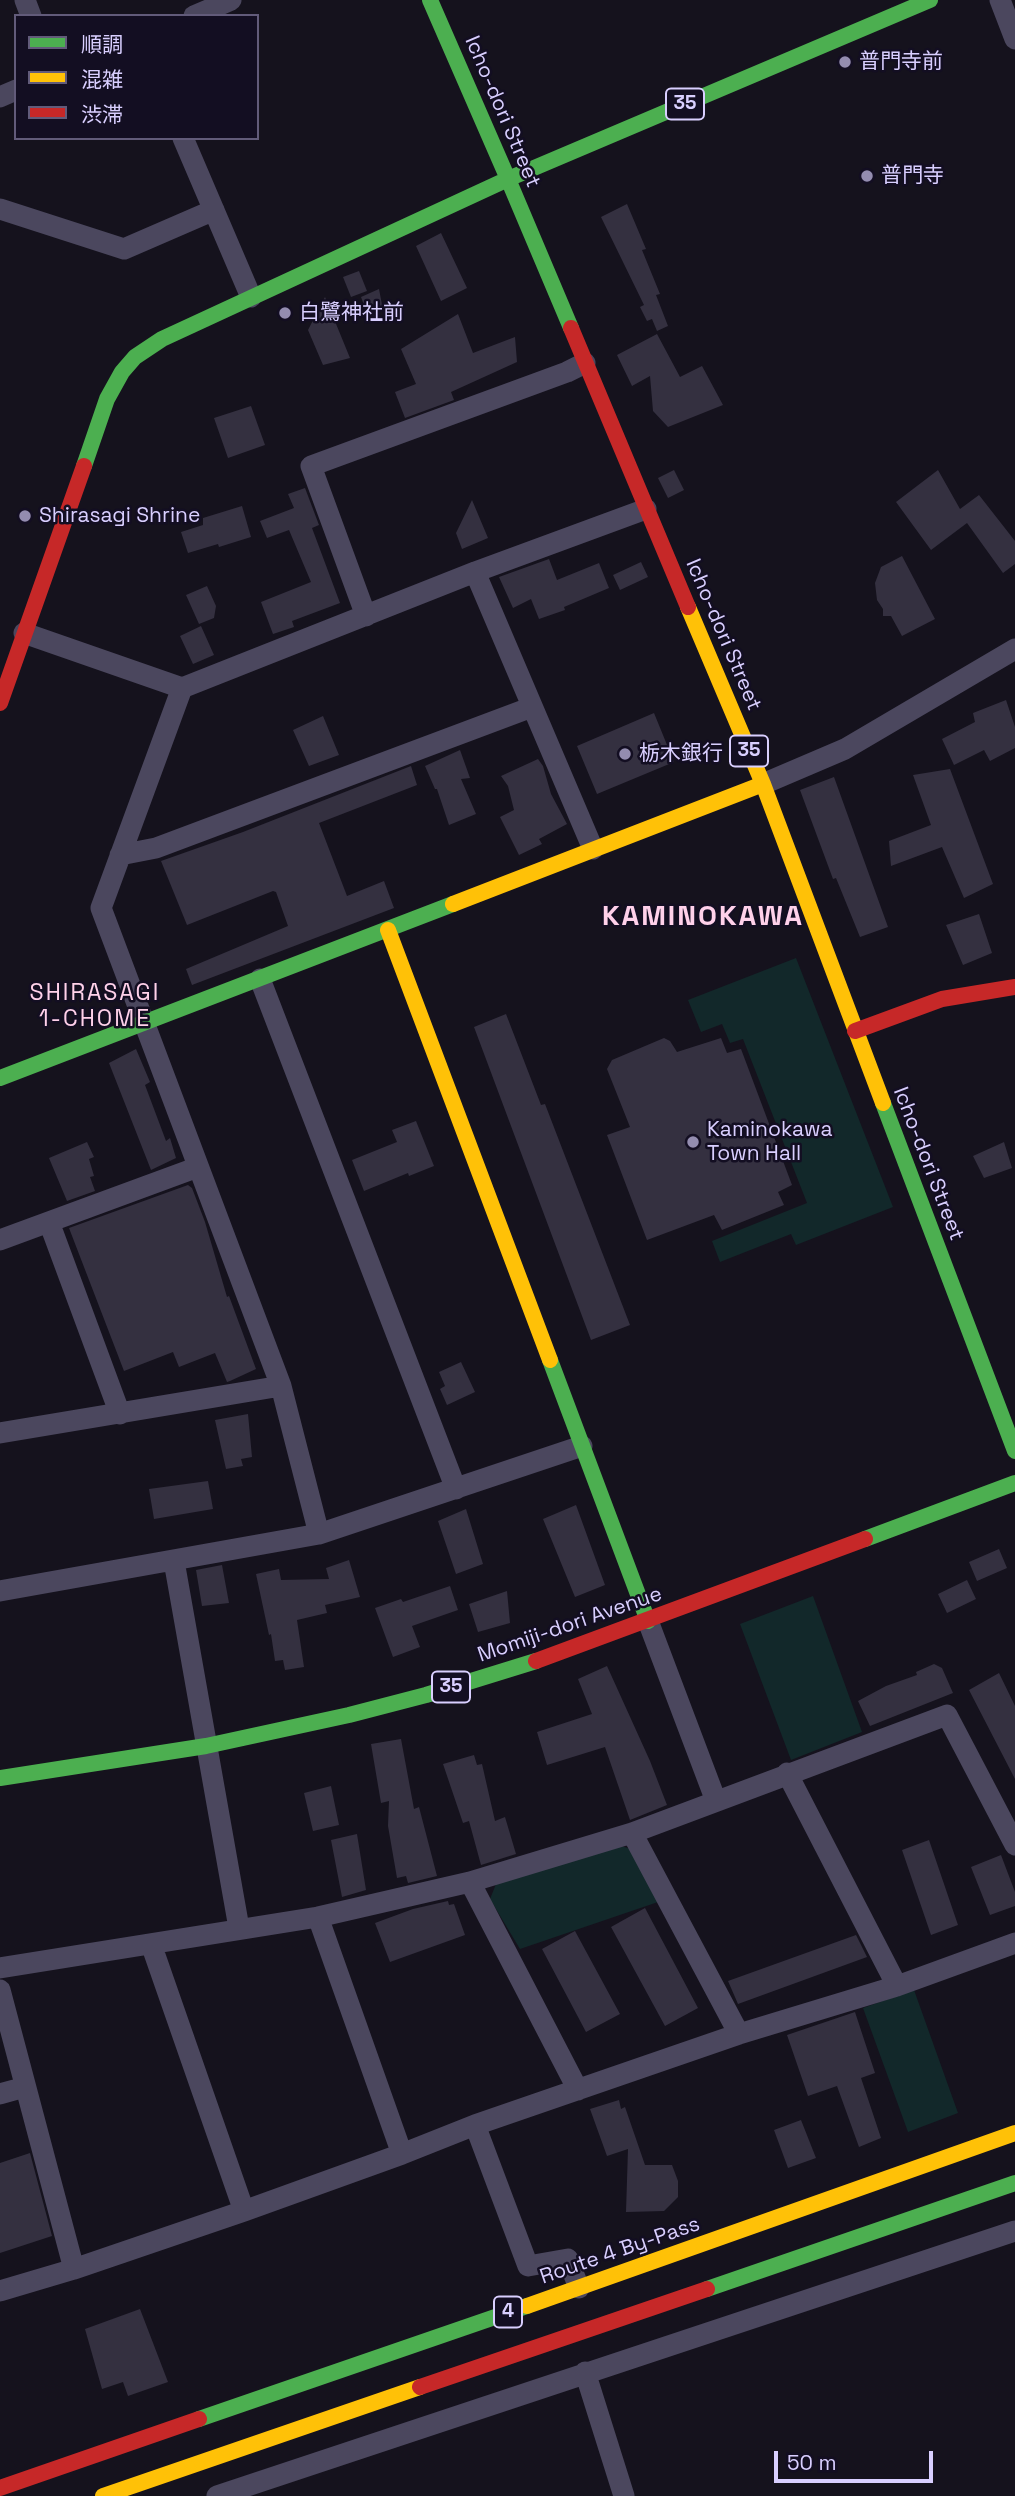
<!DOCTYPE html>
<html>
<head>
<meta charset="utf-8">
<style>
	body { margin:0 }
	#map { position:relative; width:1015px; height:2496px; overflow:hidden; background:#15121d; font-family:"Space Grotesk","Noto Sans JP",sans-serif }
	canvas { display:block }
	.legend { position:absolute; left:14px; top:14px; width:245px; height:126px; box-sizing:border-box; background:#130e22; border:2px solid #625b7a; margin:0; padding:9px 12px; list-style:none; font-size:21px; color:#d9cfff }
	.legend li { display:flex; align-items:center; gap:14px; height:35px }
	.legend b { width:35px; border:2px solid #625b7a }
	.scale { position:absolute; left:774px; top:2451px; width:159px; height:32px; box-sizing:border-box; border:4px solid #d9cfff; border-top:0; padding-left:9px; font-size:21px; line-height:24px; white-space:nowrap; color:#d9cfff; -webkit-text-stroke:5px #130e22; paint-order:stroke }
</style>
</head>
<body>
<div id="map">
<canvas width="1015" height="2496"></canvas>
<ul class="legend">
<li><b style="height:9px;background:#4caf50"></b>順調</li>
<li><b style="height:9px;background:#ffc107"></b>混雑</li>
<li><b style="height:9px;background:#c62828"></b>渋滞</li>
</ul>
<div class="scale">50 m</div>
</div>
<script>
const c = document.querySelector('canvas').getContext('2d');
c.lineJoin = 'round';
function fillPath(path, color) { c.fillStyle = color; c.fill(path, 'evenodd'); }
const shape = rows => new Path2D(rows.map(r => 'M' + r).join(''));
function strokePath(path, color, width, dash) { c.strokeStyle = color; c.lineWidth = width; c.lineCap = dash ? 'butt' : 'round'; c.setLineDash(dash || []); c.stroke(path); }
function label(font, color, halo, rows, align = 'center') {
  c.font = font + ' "Space Grotesk","Noto Sans JP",sans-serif'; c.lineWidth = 5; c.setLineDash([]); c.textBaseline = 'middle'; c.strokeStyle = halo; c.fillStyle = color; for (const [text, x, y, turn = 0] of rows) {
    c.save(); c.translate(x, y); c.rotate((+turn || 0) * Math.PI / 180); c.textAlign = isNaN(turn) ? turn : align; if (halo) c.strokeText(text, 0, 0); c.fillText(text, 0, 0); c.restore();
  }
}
const green = shape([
	[796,958,893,1207,796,1245,791,1234,720,1262,712,1241,807,1203,743,1039,730,1043,722,1024,701,1032,688,1000],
	[813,1596,862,1732,791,1760,740,1624],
	[618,1845,631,1849,658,1902,520,1949,490,1899,496,1884],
	[914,1990,958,2113,908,2132,863,2008]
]);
const building = shape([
	[627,204,646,249,642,250,660,294,656,295,668,326,657,331,652,319,647,321,640,307,644,305,601,217],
	[441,233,467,288,441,301,416,246],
	[359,271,367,291,351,297,343,277],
	[379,289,383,310,369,319,361,297],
	[325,297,350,358,323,365,308,330],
	[458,314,473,353,515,337,517,362,451,392,454,400,405,418,395,392,416,384,401,349],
	[657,334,680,377,702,366,723,405,668,427,653,411,650,376,632,386,617,355],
	[251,406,265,445,228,458,214,418],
	[674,470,684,490,668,498,658,478],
	[938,470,960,509,979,495,1015,541,1015,564,1003,573,967,523,931,550,896,502],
	[305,488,319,525,312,528,340,603,292,621,294,627,273,634,261,602,311,582,289,530,267,538,260,521,294,508,288,494],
	[472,500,488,538,462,549,456,533],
	[242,506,251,537,219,547,218,544,188,553,181,532,203,525,203,518],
	[902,556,935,619,902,636,891,616,883,616,883,609,877,600,875,583,881,567],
	[549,559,557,580,599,563,609,588,564,607,565,610,539,619,531,599,513,608,499,577],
	[641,562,648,577,620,590,613,575],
	[207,586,216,606,214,618,199,624,186,595],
	[201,626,214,655,193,664,180,636],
	[1006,700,1015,727,1015,748,990,761,984,750,954,765,942,739,975,722,973,713],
	[654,713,674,762,597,794,577,746],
	[323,716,339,755,309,766,293,730],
	[460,750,470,778,461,779,476,814,449,825,437,789,435,789,425,766],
	[538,759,543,766,551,794,567,824,539,839,542,844,519,855,500,817,514,810,508,786,501,776],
	[411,766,417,785,319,823,347,896,384,881,394,908,192,985,186,969,288,926,276,892,273,891,187,925,161,861,243,832],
	[950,769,993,884,964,898,942,847,891,866,889,841,931,825,913,775],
	[834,777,888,927,860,937,836,878,833,879,800,790],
	[979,914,992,953,963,965,946,925],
	[506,1014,541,1105,545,1104,630,1325,591,1340,474,1027],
	[664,1038,670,1041,677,1052,721,1038,727,1053,741,1049,792,1185,778,1192,784,1205,722,1230,714,1215,647,1240,607,1135,630,1127,607,1069,612,1060],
	[136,1049,150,1082,145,1085,166,1141,170,1138,176,1158,151,1170,109,1063],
	[416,1121,434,1166,409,1176,408,1173,364,1191,352,1160,397,1142,392,1130],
	[87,1142,94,1157,89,1159,94,1176,90,1177,95,1191,67,1201,49,1158],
	[1004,1142,1012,1168,984,1178,973,1156],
	[188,1185,192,1188,205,1222,227,1297,229,1296,256,1369,230,1381,227,1382,215,1353,179,1367,173,1352,124,1371,69,1228],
	[461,1362,475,1392,447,1405,440,1389,445,1386,439,1372],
	[248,1414,252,1457,241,1459,243,1466,226,1469,215,1420],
	[208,1481,213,1509,154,1519,149,1489],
	[576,1505,605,1585,575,1597,543,1519],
	[466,1509,483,1564,456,1574,438,1521],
	[999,1549,1007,1568,977,1581,969,1562],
	[349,1560,360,1597,325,1605,327,1613,297,1620,304,1667,285,1670,283,1660,275,1661,271,1634,269,1635,256,1574,279,1569,281,1580,329,1579,326,1568],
	[222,1565,229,1603,202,1606,196,1570],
	[967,1580,976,1599,947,1613,938,1594],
	[450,1586,458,1610,412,1626,420,1647,393,1657,375,1608,401,1599,403,1602],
	[507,1591,510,1623,478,1632,469,1604],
	[934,1664,942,1668,953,1693,870,1726,858,1701,886,1686,917,1675,916,1672],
	[607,1666,650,1761,667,1805,630,1820,605,1747,547,1765,537,1732,592,1714,578,1679],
	[999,1673,1015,1706,1015,1779,969,1690],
	[401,1739,414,1809,419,1807,437,1876,408,1883,406,1876,397,1878,388,1826,389,1801,381,1803,371,1744],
	[474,1755,477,1765,482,1764,495,1821,505,1817,516,1854,481,1865,469,1821,463,1823,443,1764],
	[331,1786,339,1825,313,1831,304,1793],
	[357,1834,366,1890,342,1897,331,1840],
	[929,1840,958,1925,931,1935,902,1850],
	[1001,1855,1015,1892,1015,1906,990,1915,971,1867],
	[448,1901,449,1905,454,1904,465,1935,390,1962,375,1923,413,1909],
	[645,1908,698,2008,665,2026,611,1927],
	[575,1931,620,2014,586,2032,542,1949],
	[856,1935,867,1957,738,2004,728,1981],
	[855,2012,875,2073,861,2078,881,2138,859,2147,837,2086,808,2096,787,2035],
	[619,2100,621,2109,625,2107,645,2165,672,2165,678,2181,678,2197,664,2211,626,2212,628,2149,607,2156,590,2109],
	[801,2120,816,2158,788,2168,774,2130],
	[30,2153,52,2236,0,2253,0,2163],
	[140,2309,168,2382,128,2396,123,2382,102,2389,85,2329]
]);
const street = shape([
	[25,0,31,16],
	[1000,0,1015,39],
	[194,16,231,0],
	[0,97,16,90],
	[183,138,251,297],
	[0,209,124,249,214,210],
	[475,572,593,849],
	[366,616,311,466,567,372,585,363],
	[24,633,182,688,475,572,646,509],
	[182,688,101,908,281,1386,319,1534],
	[763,784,845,749,1015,649],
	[120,855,156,848,532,707],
	[260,979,456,1489],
	[49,1222,120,1414],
	[0,1240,198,1167],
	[0,1433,281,1386],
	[174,1561,239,1928],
	[0,1591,319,1534,582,1446],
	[648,1621,716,1801],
	[787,1773,897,1986],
	[632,1833,739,2034],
	[470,1882,578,2090],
	[318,1917,402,2154],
	[151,1944,244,2211],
	[0,1968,318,1917,470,1882,632,1833,947,1715,1015,1845],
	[0,1990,74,2269],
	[0,2094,25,2087],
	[475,2125,528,2266,568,2259,579,2288],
	[0,2291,74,2269,244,2211,402,2154,475,2125,739,2034,897,1986,1015,1943],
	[585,2372,624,2496],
	[217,2496,1015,2231]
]);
const fast = shape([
	[571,328,508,179,930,0],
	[84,466,107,399,122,372,135,357,162,339,508,179,430,0],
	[0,1078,453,904],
	[883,1103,1015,1451],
	[550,1360,648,1621],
	[865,1539,1015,1483],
	[0,1778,206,1746,349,1715,426,1695,536,1661],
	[707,2289,1015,2183],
	[199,2419,527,2306]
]);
const slow = shape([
	[688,607,763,784,883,1103],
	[453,904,763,784],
	[388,930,550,1360],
	[527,2306,1015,2133],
	[103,2496,420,2387]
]);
const jam = shape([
	[571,328,688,607],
	[0,703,84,466],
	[855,1031,942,999,1015,987],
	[536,1661,865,1539],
	[420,2387,707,2289],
	[0,2488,199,2419]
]);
const markers = [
	[845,62,7,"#948db0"],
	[867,176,7,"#948db0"],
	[285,313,7,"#948db0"],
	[25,516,7,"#948db0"],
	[625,754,7,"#948db0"],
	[693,1142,7,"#948db0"]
];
const shields = [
	[685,104,38],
	[749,751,38],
	[451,1687,38],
	[508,2312,28]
];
const shieldNames = [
	["35",685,104],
	["35",749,751],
	["35",451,1687],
	["4",508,2312]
];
const poiNames = [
	["普門寺前",859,62],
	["普門寺",881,176],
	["白鷺神社前",299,313],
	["Shirasagi Shrine",39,516],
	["栃木銀行",639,754],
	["Kaminokawa",707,1130],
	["Town Hall",707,1154]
];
const streetNames = [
	["Icho-dori Street",502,112,67],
	["Icho-dori Street",723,635,67],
	["Icho-dori Street",928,1164,69],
	["Momiji-dori Avenue",570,1625,-19],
	["Route 4 By-Pass",620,2251,-19]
];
const neighbourhoodNames = [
	["SHIRASAGI",95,994],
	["1-CHOME",95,1020]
];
const districtNames = [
	["KAMINOKAWA",703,917]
];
fillPath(green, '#12282a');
fillPath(building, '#343040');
strokePath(street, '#4b475e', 21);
strokePath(fast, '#4caf50', 16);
strokePath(slow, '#ffc107', 16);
strokePath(jam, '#c62828', 16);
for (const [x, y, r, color] of markers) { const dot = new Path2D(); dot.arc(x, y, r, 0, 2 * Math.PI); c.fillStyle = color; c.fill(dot); strokePath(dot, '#130e22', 2.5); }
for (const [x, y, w] of shields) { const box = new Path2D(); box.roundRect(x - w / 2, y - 15.5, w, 31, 5); c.fillStyle = '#130e22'; c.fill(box); strokePath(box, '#d9cfff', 2); }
label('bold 19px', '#d9cfff', null, shieldNames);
label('21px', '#d9cfff', '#130e22', poiNames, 'left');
label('21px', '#d9cfff', '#130e22', streetNames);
c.letterSpacing = '2px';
label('23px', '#ffd1ea', '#130e22', neighbourhoodNames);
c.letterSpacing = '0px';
c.letterSpacing = '2px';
label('bold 28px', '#ffd1ea', '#130e22', districtNames);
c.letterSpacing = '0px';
</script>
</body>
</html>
